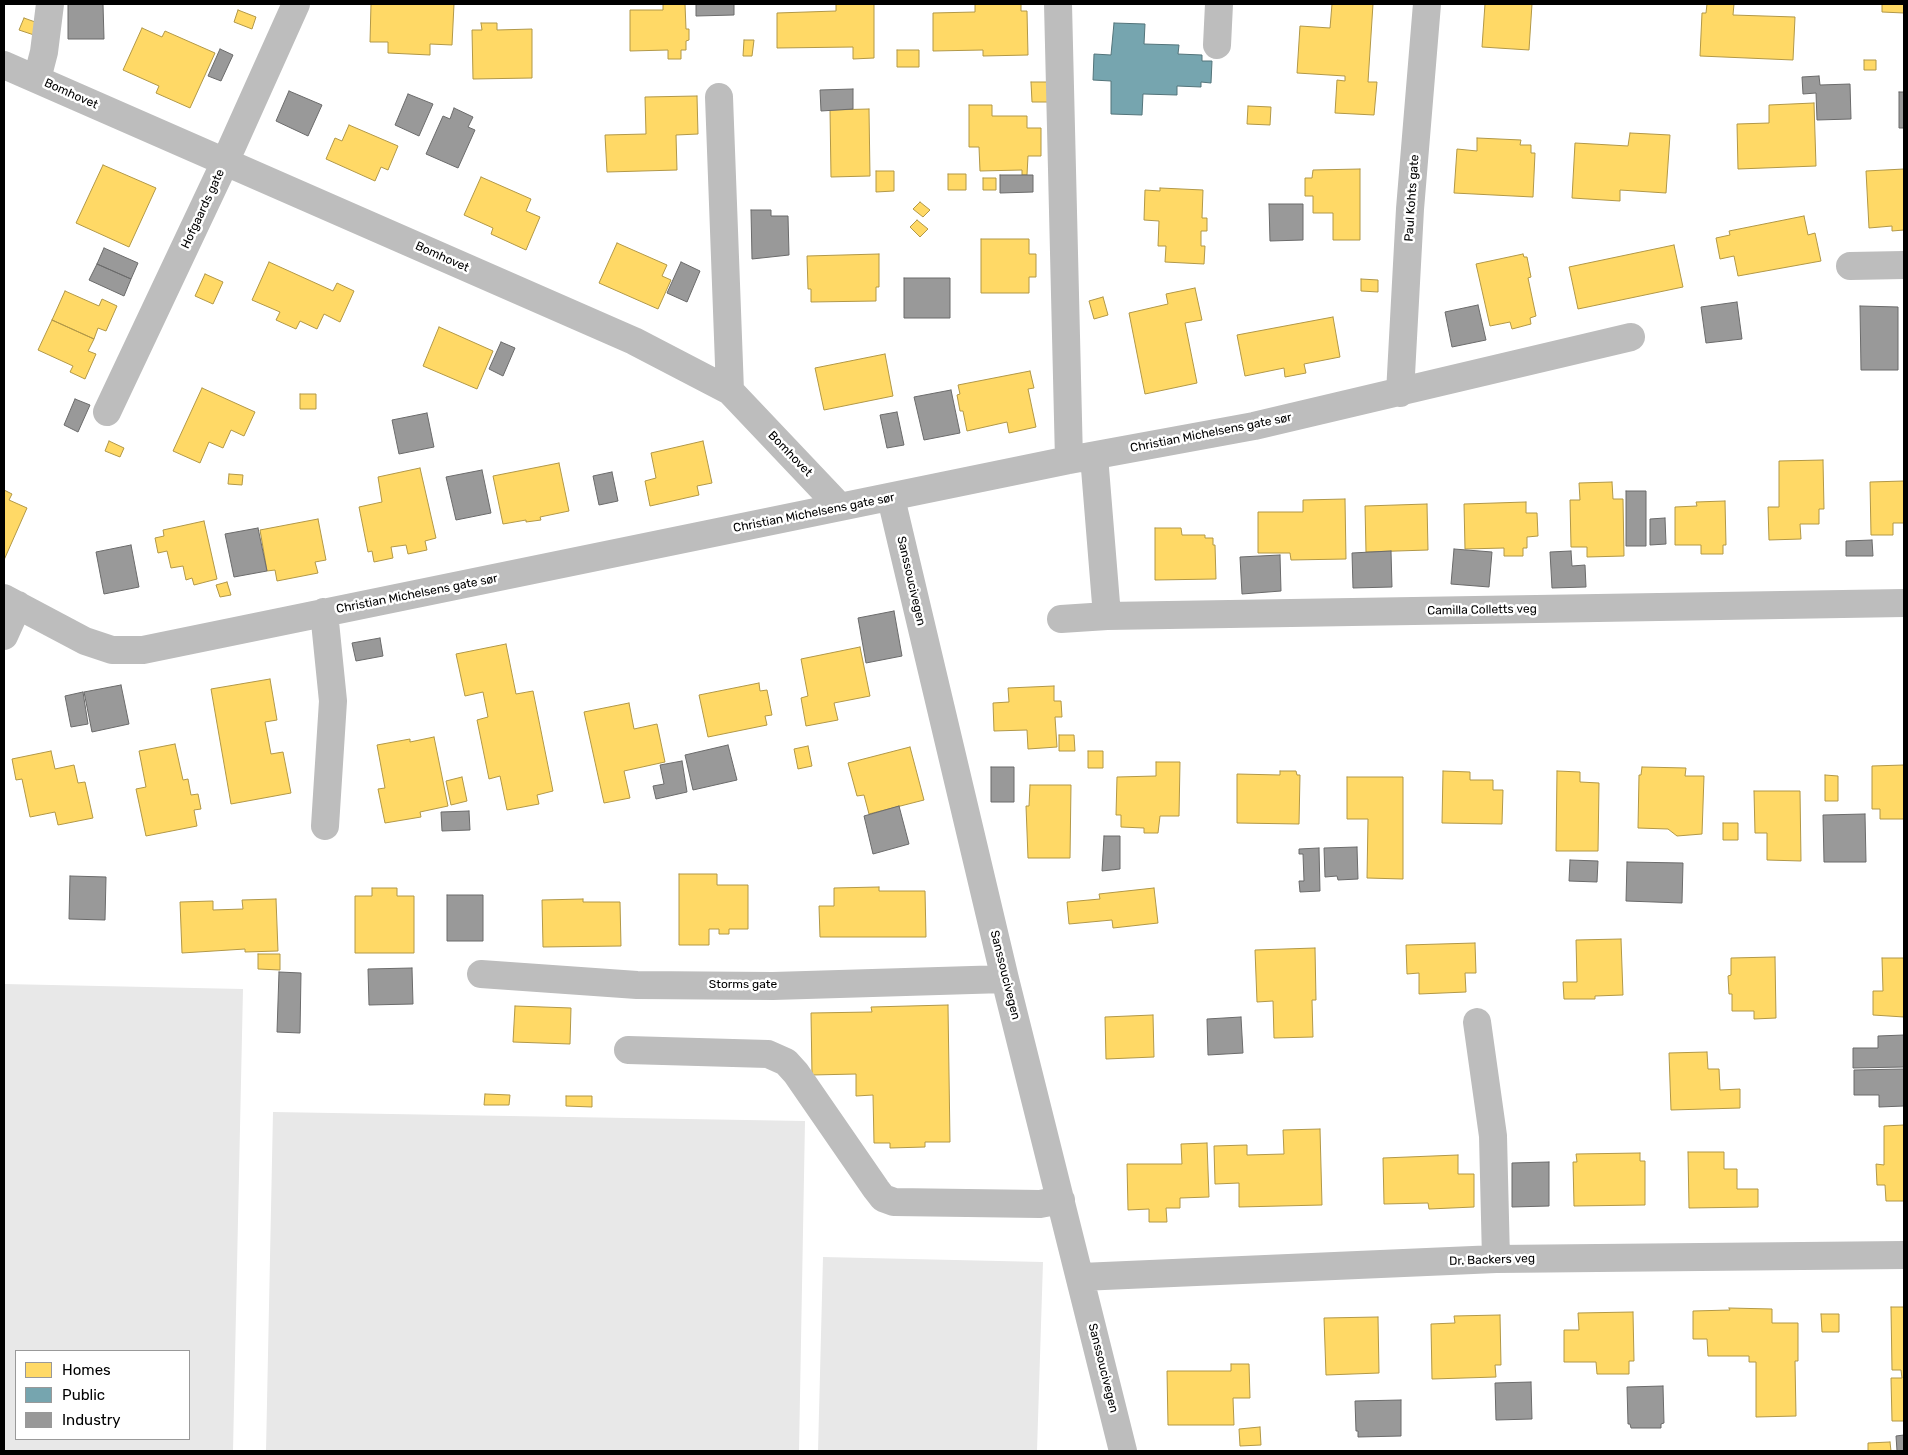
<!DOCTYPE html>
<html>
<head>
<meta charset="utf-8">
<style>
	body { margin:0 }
	#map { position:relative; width:1908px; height:1455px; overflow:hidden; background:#fff; font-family:Rubik,sans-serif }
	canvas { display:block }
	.frame { position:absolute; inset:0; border:5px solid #000; pointer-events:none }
	.legend { position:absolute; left:15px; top:1350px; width:175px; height:90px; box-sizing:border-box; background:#fff; border:1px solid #999; margin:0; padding:6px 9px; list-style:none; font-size:15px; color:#000 }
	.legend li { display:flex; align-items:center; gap:10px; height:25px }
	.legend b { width:25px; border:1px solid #999 }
</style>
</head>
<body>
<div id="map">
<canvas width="1908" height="1455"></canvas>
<div class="frame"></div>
<ul class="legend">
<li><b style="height:14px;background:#ffd966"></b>Homes</li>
<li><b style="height:14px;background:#76a5af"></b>Public</li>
<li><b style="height:14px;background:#999"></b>Industry</li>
</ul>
</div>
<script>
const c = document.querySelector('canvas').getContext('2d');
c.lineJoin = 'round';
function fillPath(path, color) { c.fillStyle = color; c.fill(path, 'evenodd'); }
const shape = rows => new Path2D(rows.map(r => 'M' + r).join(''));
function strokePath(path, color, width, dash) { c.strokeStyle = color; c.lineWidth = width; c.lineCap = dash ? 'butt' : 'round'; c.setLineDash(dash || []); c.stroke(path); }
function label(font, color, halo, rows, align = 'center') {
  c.font = font + ' Rubik,sans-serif'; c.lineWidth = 5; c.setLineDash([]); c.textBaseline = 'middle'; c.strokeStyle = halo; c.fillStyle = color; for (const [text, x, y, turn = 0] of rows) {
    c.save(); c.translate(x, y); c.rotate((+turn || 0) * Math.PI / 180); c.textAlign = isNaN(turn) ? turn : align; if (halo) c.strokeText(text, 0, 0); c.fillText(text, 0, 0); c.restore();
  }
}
const green = shape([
	[4,984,243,989,233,1451,4,1451],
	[16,1351,189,1351,189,1439,16,1439],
	[273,1112,805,1121,799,1451,266,1451],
	[823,1257,1043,1262,1037,1451,818,1451]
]);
const homes = shape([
	[371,4,454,4,452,45,430,44,430,55,388,53,388,42,370,42,371,4],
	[663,4,685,4,686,29,689,29,689,40,686,41,686,50,681,50,681,59,668,59,668,50,630,51,630,10,663,10,663,4],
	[836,4,874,4,874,58,853,59,853,47,777,48,777,13,836,11,836,4],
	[975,4,1021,4,1021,11,1027,11,1028,55,983,56,983,50,933,51,933,13,975,12,975,4],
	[1332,4,1373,4,1368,82,1377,82,1374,115,1335,113,1337,80,1345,81,1345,76,1297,73,1300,26,1330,28,1332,4],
	[1485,4,1532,4,1529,50,1482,47,1485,4],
	[1707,4,1734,4,1733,15,1795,17,1793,60,1700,56,1702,13,1706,13,1707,4],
	[1882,4,1904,4,1904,13,1882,12,1882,4],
	[238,10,256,17,252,29,234,22,238,10],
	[24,18,38,23,34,35,19,30,24,18],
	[481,23,497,23,497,30,532,29,532,78,473,79,472,30,482,30,481,23],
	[142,28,162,37,165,31,215,53,190,108,156,93,159,86,123,70,142,28],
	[744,40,754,40,752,56,743,56,744,40],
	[897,50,919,50,919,67,897,67,897,50],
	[1864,60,1876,60,1876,70,1864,70,1864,60],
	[1031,82,1049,82,1048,102,1032,102,1031,82],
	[697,96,698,134,676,135,677,170,607,172,605,135,646,134,645,97,697,96],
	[1814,103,1816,166,1738,169,1737,124,1769,123,1769,105,1814,103],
	[969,105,992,105,992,116,1027,116,1027,128,1041,128,1041,156,1028,156,1027,175,1022,175,1022,170,980,171,979,147,969,147,969,105],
	[1248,106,1271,107,1270,125,1247,124,1248,106],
	[869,109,870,176,831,177,830,110,869,109],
	[349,125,398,146,388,170,381,167,375,181,326,159,335,138,342,141,349,125],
	[1630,133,1670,135,1666,193,1620,190,1620,201,1572,198,1575,143,1628,146,1630,133],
	[1477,138,1521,140,1520,145,1531,145,1531,153,1535,153,1533,197,1454,193,1457,149,1477,151,1477,138],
	[103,165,156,188,129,247,76,223,103,165],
	[1360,169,1360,240,1333,240,1333,213,1313,213,1313,196,1305,196,1305,178,1312,178,1313,170,1360,169],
	[1904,169,1904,230,1892,231,1892,226,1869,228,1866,171,1904,169],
	[876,171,894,171,894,191,876,192,876,171],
	[948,174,966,174,966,190,948,190,948,174],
	[481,177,531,199,526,211,540,217,526,250,491,234,493,228,464,215,481,177],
	[983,178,996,178,996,190,983,190,983,178],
	[1160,188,1203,190,1202,218,1207,218,1207,231,1201,231,1201,246,1205,246,1204,264,1165,262,1166,246,1158,246,1159,221,1144,220,1145,190,1160,191,1160,188],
	[920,202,930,210,923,217,913,209,920,202],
	[1804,216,1808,235,1815,233,1821,261,1738,276,1734,256,1720,259,1716,238,1730,235,1729,231,1804,216],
	[917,220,928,229,920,237,910,227,917,220],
	[981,239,1029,239,1029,254,1036,254,1036,277,1029,277,1029,293,981,293,981,239],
	[617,243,667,265,662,276,671,280,658,309,599,283,617,243],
	[1674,245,1683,287,1578,309,1569,267,1674,245],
	[879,254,879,287,876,287,876,301,811,302,811,289,808,289,807,256,879,254],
	[1523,254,1524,257,1527,257,1531,277,1528,278,1536,316,1530,318,1531,324,1512,329,1510,322,1490,326,1476,264,1523,254],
	[269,262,333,291,337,283,354,291,340,322,324,314,317,329,300,321,296,329,276,320,280,312,252,300,269,262],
	[205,274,223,282,213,304,195,296,205,274],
	[1361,279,1378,280,1378,292,1361,291,1361,279],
	[1195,288,1202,320,1185,323,1197,383,1145,394,1129,313,1168,304,1166,294,1195,288],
	[65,291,99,306,102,299,117,306,106,331,98,328,94,339,52,320,65,291],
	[1103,297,1108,315,1094,319,1089,301,1103,297],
	[1333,317,1340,357,1304,364,1306,373,1285,377,1284,368,1245,376,1237,335,1333,317],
	[52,320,94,339,88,351,96,354,85,379,70,372,73,366,38,350,52,320],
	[439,327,493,351,477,389,423,366,439,327],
	[885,354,893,396,824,410,815,368,885,354],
	[1030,371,1034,388,1028,389,1036,427,1009,433,1007,422,967,431,963,411,960,411,957,395,960,394,958,385,1030,371],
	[202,388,255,412,244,436,231,430,223,448,209,442,200,463,173,451,202,388],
	[300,394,316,394,316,409,300,409,300,394],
	[109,441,124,448,120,457,105,451,109,441],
	[703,441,712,483,697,486,699,495,650,506,645,481,656,478,651,453,703,441],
	[1823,460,1824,509,1819,509,1819,524,1800,524,1801,539,1769,540,1768,507,1779,507,1779,461,1823,460],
	[559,463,569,511,540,517,541,520,526,522,526,520,503,524,493,476,559,463],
	[420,468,436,538,425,541,427,550,408,554,406,545,391,547,393,558,374,562,372,551,368,552,359,507,382,502,378,477,420,468],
	[229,474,243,475,242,485,228,484,229,474],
	[1904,481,1904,523,1893,523,1893,535,1871,535,1870,482,1904,481],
	[1612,482,1613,499,1623,499,1624,556,1587,557,1587,547,1571,547,1570,500,1580,500,1579,483,1612,482],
	[4,490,12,494,9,500,27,508,4,560,4,490],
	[1345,499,1346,559,1291,560,1290,553,1258,553,1258,512,1303,512,1303,500,1345,499],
	[1725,501,1726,545,1723,545,1723,554,1701,554,1701,545,1675,545,1675,507,1697,506,1696,502,1725,501],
	[1526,502,1526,513,1537,513,1538,536,1527,537,1527,548,1523,548,1523,556,1504,556,1504,548,1465,549,1464,504,1526,502],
	[1427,504,1428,550,1366,552,1365,506,1427,504],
	[318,519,326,560,315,562,318,573,277,581,275,570,267,571,260,530,318,519],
	[204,521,217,579,194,585,192,578,186,580,183,566,171,568,167,551,158,553,155,538,164,536,163,530,204,521],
	[1155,528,1181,528,1182,535,1205,535,1205,538,1213,538,1213,545,1215,545,1216,579,1155,580,1155,528],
	[227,582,231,595,220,597,216,585,227,582],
	[506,644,516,694,533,691,553,791,537,795,539,804,507,810,500,776,489,779,477,720,488,717,483,692,465,696,456,654,506,644],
	[860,647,870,696,834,703,838,720,806,726,801,698,808,696,801,659,860,647],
	[270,679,277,720,265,722,271,754,283,752,291,793,231,804,211,689,270,679],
	[759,683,760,691,767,690,772,715,765,716,767,725,708,737,699,695,759,683],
	[1054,686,1054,701,1061,701,1062,717,1055,717,1057,747,1028,749,1027,730,994,731,993,703,1009,702,1008,688,1054,686],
	[629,703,634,729,657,724,665,762,624,771,630,798,604,803,584,712,629,703],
	[1059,735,1074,735,1075,751,1059,751,1059,735],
	[434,737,448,806,420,812,421,817,385,823,378,789,385,788,377,745,410,739,410,742,434,737],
	[175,744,183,780,188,779,191,795,198,794,201,809,194,810,197,826,146,836,136,789,146,787,139,751,175,744],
	[808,746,812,766,798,769,794,749,808,746],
	[910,747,924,800,869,814,864,795,857,796,848,763,910,747],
	[51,751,55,769,74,765,78,783,85,782,93,818,58,825,55,812,30,817,22,779,16,780,12,759,51,751],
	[1088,751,1103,751,1103,768,1088,768,1088,751],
	[1156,762,1180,762,1179,816,1160,816,1158,833,1144,833,1144,828,1121,827,1121,815,1116,815,1117,777,1156,776,1156,762],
	[1904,765,1904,819,1880,819,1880,809,1872,809,1872,766,1904,765],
	[1642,767,1686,768,1685,776,1704,776,1702,834,1677,836,1668,829,1638,828,1639,775,1641,775,1642,767],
	[1280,771,1296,771,1297,775,1300,775,1299,824,1237,823,1237,774,1280,775,1280,771],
	[1443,771,1470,772,1470,780,1493,780,1493,790,1503,790,1502,824,1442,823,1443,771],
	[1557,771,1580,772,1580,782,1599,783,1598,851,1556,851,1557,771],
	[1825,775,1838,776,1838,801,1825,801,1825,775],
	[462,777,467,801,451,805,446,781,462,777],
	[1347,777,1403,777,1403,879,1367,878,1368,819,1347,819,1347,777],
	[1030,785,1071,785,1070,858,1028,858,1026,806,1029,806,1030,785],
	[1754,791,1800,791,1801,861,1767,860,1767,833,1755,833,1754,791],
	[1723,823,1738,823,1738,840,1723,840,1723,823],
	[679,874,717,874,717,885,748,885,748,929,729,929,729,934,719,934,719,929,709,929,709,945,679,945,679,874],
	[879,887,879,891,925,891,926,937,820,937,819,906,834,906,834,888,879,887],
	[372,888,397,888,397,896,414,896,414,953,355,953,355,896,372,896,372,888],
	[1154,888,1158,923,1113,928,1112,920,1069,924,1067,902,1100,899,1099,894,1154,888],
	[276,899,278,951,245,952,245,949,182,953,180,902,213,901,213,910,243,909,242,900,276,899],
	[583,899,583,902,620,902,621,946,543,947,542,900,583,899],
	[1621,939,1623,995,1595,996,1595,999,1564,999,1563,982,1577,982,1576,940,1621,939],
	[1475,943,1476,973,1465,973,1466,992,1419,994,1419,973,1407,974,1406,945,1475,943],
	[1315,948,1316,1000,1312,1000,1313,1037,1274,1038,1273,1001,1257,1002,1255,950,1315,948],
	[258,954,280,954,280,970,258,969,258,954],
	[1775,957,1776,1018,1754,1019,1754,1011,1732,1011,1732,994,1729,994,1728,976,1731,975,1731,958,1775,957],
	[1882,958,1904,958,1904,1017,1873,1015,1873,991,1883,991,1882,958],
	[948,1005,950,1142,925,1142,925,1147,890,1148,890,1143,874,1143,873,1095,856,1096,856,1074,812,1075,811,1013,872,1012,871,1007,948,1005],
	[515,1006,571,1008,570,1044,513,1042,515,1006],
	[1153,1015,1154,1057,1106,1059,1105,1017,1153,1015],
	[1707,1052,1708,1069,1719,1069,1720,1090,1740,1089,1740,1108,1671,1110,1669,1053,1707,1052],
	[485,1094,510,1095,509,1105,484,1105,485,1094],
	[566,1096,592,1096,592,1107,566,1106,566,1096],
	[1904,1125,1904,1201,1886,1201,1885,1185,1877,1185,1876,1164,1884,1165,1884,1126,1904,1125],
	[1320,1129,1322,1205,1239,1207,1239,1183,1215,1184,1214,1146,1247,1145,1247,1155,1284,1154,1283,1130,1320,1129],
	[1207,1143,1209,1197,1180,1198,1180,1208,1166,1208,1167,1222,1149,1222,1149,1209,1128,1210,1127,1164,1182,1164,1181,1144,1207,1143],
	[1688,1152,1724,1152,1724,1169,1737,1169,1737,1189,1758,1189,1758,1207,1689,1208,1688,1152],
	[1640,1153,1640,1161,1645,1161,1645,1205,1574,1206,1573,1162,1577,1162,1576,1154,1640,1153],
	[1458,1155,1458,1174,1474,1174,1474,1207,1429,1209,1428,1203,1384,1204,1383,1158,1458,1155],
	[1891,1307,1904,1307,1904,1421,1892,1421,1891,1378,1902,1378,1901,1370,1892,1370,1891,1307],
	[1729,1308,1772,1309,1772,1323,1798,1323,1798,1361,1795,1361,1796,1416,1756,1417,1756,1362,1749,1362,1749,1356,1708,1356,1707,1339,1693,1339,1693,1311,1730,1310,1729,1308],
	[1633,1312,1634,1361,1629,1361,1629,1374,1597,1374,1596,1362,1564,1362,1564,1330,1579,1330,1578,1313,1633,1312],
	[1821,1314,1839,1314,1839,1332,1822,1332,1821,1314],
	[1500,1315,1501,1365,1495,1365,1496,1377,1432,1379,1431,1324,1455,1323,1454,1316,1500,1315],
	[1378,1317,1379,1373,1326,1375,1324,1318,1378,1317],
	[1231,1364,1249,1364,1250,1398,1233,1398,1234,1425,1168,1425,1167,1371,1231,1371,1231,1364],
	[1260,1427,1261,1445,1240,1446,1239,1429,1260,1427],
	[1890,1442,1891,1451,1868,1451,1868,1443,1890,1442]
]);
const public = shape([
	[1114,23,1145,24,1144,44,1179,45,1178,54,1202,55,1202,61,1212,61,1211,83,1201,82,1201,87,1177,86,1177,95,1143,94,1142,115,1111,114,1111,81,1093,80,1094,54,1111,55,1114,23]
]);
const industry = shape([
	[68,4,103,4,104,39,68,39,68,4],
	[696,4,734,4,734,15,696,16,696,4],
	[220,49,233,55,221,81,208,76,220,49],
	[1819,76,1820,85,1850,84,1851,119,1817,120,1816,93,1803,94,1802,77,1819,76],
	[853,89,853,109,821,111,820,90,853,89],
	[289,91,322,105,308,136,276,121,289,91],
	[1899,92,1904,92,1904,128,1899,128,1899,92],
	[408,94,433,104,419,136,395,125,408,94],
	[454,108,473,117,468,127,475,130,458,168,426,154,443,116,450,119,454,108],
	[1000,175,1033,175,1033,192,1000,193,1000,175],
	[1269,204,1303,204,1303,240,1270,241,1269,204],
	[751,210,771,210,771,216,788,216,789,255,752,259,751,210],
	[104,248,138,263,131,279,97,264,104,248],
	[681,262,700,271,687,302,667,293,681,262],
	[97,264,131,279,124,296,89,280,97,264],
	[904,278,950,278,950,318,904,318,904,278],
	[1737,302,1742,339,1706,343,1701,307,1737,302],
	[1478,305,1486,340,1452,347,1445,312,1478,305],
	[1860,306,1898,307,1898,370,1861,370,1860,306],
	[501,342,515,348,503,376,489,369,501,342],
	[951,390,960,433,924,440,914,397,951,390],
	[75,399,90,405,78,432,64,425,75,399],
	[897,412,904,445,887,448,880,415,897,412],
	[427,413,434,447,399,454,392,420,427,413],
	[482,470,491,513,456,520,446,477,482,470],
	[612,472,618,501,599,505,593,476,612,472],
	[1626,491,1646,491,1646,546,1626,546,1626,491],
	[1665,518,1666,544,1650,545,1650,519,1665,518],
	[258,528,267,571,234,577,225,534,258,528],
	[1872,540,1873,556,1846,556,1846,541,1872,540],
	[131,545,139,587,104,594,96,552,131,545],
	[1454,549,1492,552,1489,587,1451,584,1454,549],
	[1391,551,1392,587,1353,588,1352,553,1391,551],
	[1571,551,1572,566,1585,565,1586,587,1552,588,1550,552,1571,551],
	[1280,555,1281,591,1242,594,1240,557,1280,555],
	[894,611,902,656,866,663,858,618,894,611],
	[380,638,383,656,356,661,352,643,380,638],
	[121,685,129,724,92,732,84,692,121,685],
	[83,692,88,724,71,727,65,696,83,692],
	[728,745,737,780,693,790,685,755,728,745],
	[682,761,687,792,656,799,653,786,664,784,660,765,682,761],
	[991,767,1014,767,1014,802,991,802,991,767],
	[899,806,909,844,873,854,864,816,899,806],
	[469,811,470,830,442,831,441,812,469,811],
	[1865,814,1866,862,1824,862,1823,815,1865,814],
	[1104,836,1120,836,1120,869,1102,871,1104,836],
	[1357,847,1358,879,1338,880,1337,876,1325,877,1324,848,1357,847],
	[1319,848,1320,891,1300,892,1299,881,1304,881,1303,854,1299,854,1299,849,1319,848],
	[1570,860,1598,861,1597,882,1569,881,1570,860],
	[1627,862,1683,863,1682,903,1626,901,1627,862],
	[70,876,106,877,105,920,69,919,70,876],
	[447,895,483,895,483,941,447,941,447,895],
	[412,968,413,1004,369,1005,368,969,412,968],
	[279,972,301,973,300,1033,277,1032,279,972],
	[1241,1017,1243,1053,1208,1055,1207,1019,1241,1017],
	[1904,1035,1904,1067,1853,1068,1853,1048,1878,1048,1878,1036,1904,1035],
	[1904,1069,1904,1106,1879,1107,1879,1095,1854,1095,1854,1070,1904,1069],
	[1549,1162,1549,1206,1512,1207,1512,1163,1549,1162],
	[1531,1382,1532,1419,1496,1420,1495,1383,1531,1382],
	[1663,1386,1664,1423,1661,1424,1661,1428,1631,1428,1630,1424,1628,1424,1627,1387,1663,1386],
	[1401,1400,1401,1436,1358,1437,1358,1431,1356,1431,1355,1401,1401,1400],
	[1904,1435,1904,1451,1897,1451,1896,1436,1904,1435]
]);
const minor = shape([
	[1058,4,1069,460],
	[1217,45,1219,4],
	[4,65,634,341,730,391,840,507],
	[37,79,44,52,50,4],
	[719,97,730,391],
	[1850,266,1904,265],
	[1400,393,1410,209,1427,4],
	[107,412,225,162,296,4],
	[1094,456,1107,616],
	[891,498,1005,979,1123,1451],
	[4,598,85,641,112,650,143,650,1069,460,1254,426,1631,337],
	[324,612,333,701,325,826],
	[1061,619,1107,616,1904,603],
	[4,636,18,605],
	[481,974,637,985,773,986,1005,979],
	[1477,1022,1493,1136,1496,1259],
	[628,1050,768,1054,786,1062,796,1073,876,1189,883,1198,894,1202,1040,1204,1061,1200],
	[1081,1277,1496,1259,1904,1255]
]);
const streetNames = [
	["Bomhovet",71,94,24],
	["Paul Kohts gate",1412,198,-86],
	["Hofgaards gate",203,209,-65],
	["Bomhovet",442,257,24],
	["Christian Michelsens gate sør",1211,433,-11],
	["Bomhovet",790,454,46],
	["Christian Michelsens gate sør",814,513,-11],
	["Sanssoucivegen",911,581,77],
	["Christian Michelsens gate sør",417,594,-11],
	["Camilla Colletts veg",1482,610,-1],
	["Sanssoucivegen",1005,975,76],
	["Storms gate",743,985],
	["Dr. Backers veg",1492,1260,-2],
	["Sanssoucivegen",1103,1368,76]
];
fillPath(green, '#e8e8e8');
fillPath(homes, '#ffd966');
strokePath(homes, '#b29847', 1);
fillPath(public, '#76a5af');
strokePath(public, '#53747a', 1);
fillPath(industry, '#999');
strokePath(industry, '#6b6b6b', 1);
strokePath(minor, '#bdbdbd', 28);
label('12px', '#000', '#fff', streetNames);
</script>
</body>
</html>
